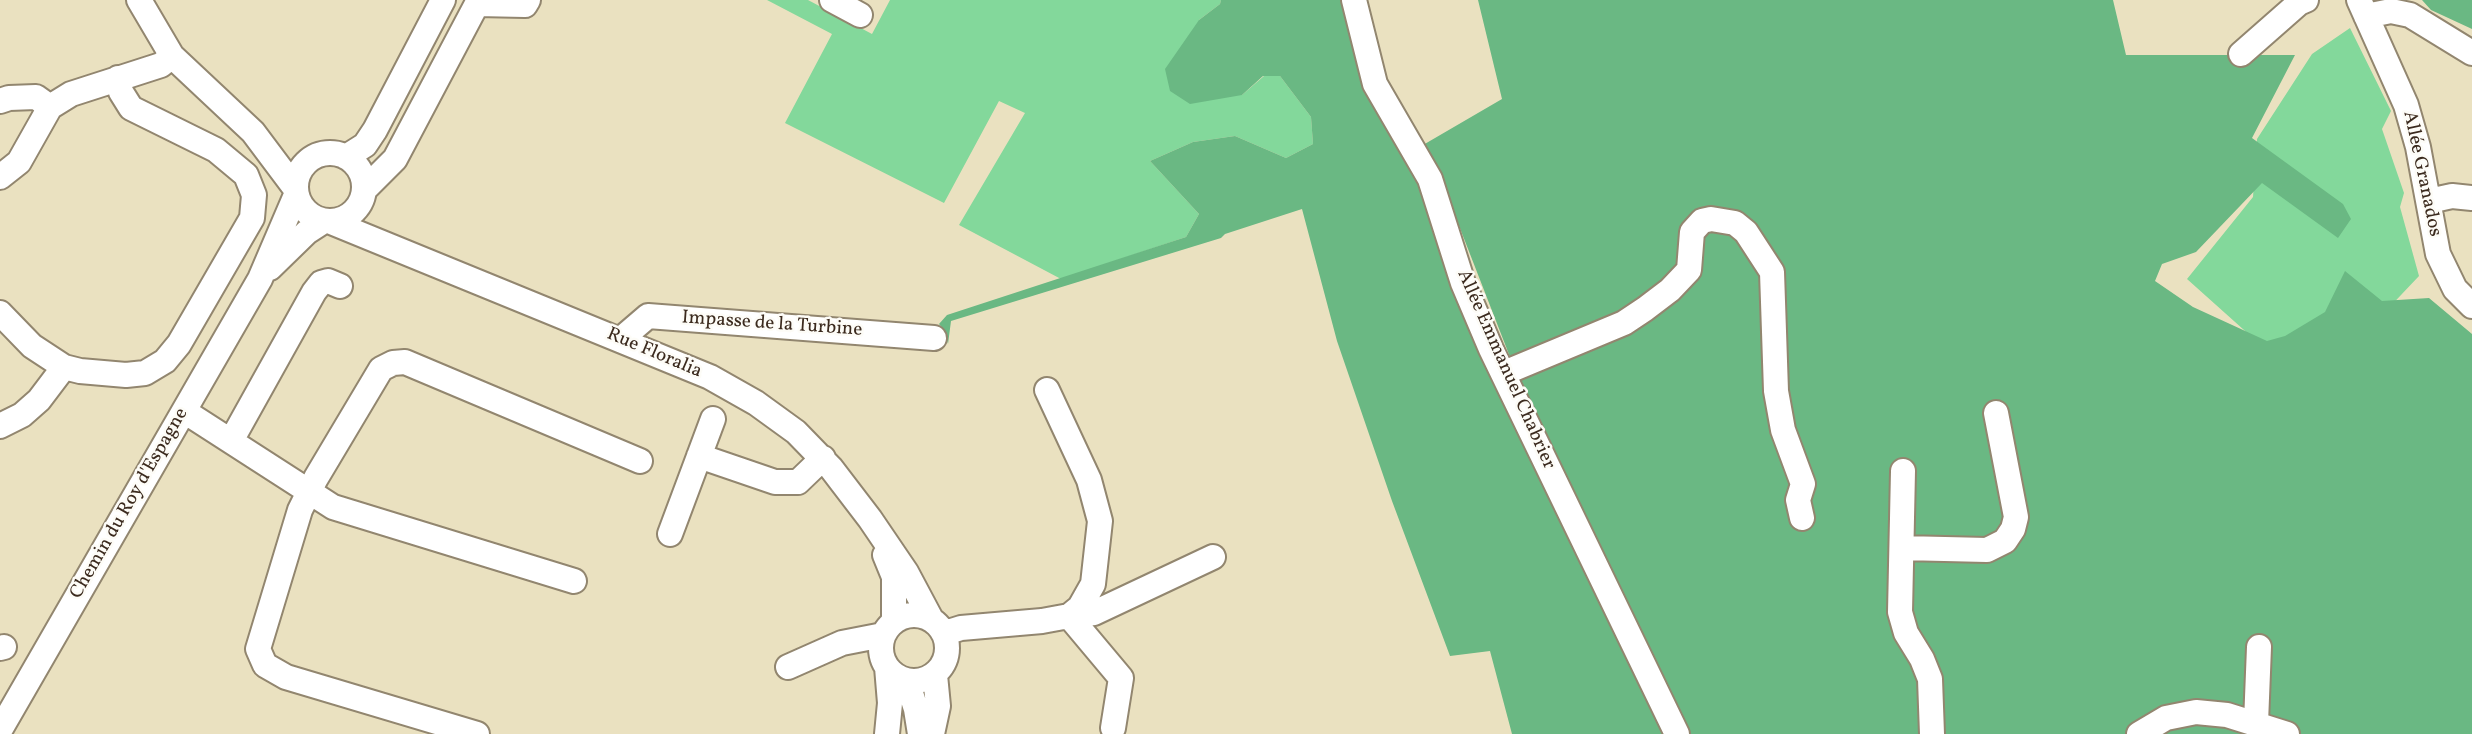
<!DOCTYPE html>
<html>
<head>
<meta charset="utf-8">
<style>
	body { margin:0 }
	canvas { display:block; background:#eae1c0 }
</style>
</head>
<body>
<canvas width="2472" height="734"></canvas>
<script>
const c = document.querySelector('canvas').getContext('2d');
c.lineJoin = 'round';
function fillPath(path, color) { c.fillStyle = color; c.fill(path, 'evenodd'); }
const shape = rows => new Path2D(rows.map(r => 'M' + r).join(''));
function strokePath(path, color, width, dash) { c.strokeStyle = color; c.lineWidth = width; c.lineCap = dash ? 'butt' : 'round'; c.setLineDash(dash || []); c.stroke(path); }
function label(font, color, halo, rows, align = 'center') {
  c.font = font + ' Vollkorn,serif'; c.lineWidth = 5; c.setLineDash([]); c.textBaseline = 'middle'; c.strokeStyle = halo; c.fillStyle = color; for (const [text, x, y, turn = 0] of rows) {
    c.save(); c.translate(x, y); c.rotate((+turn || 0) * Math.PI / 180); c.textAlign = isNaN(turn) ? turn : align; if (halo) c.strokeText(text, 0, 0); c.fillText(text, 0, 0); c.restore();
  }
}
const green = shape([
	[767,0,808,0,872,34,890,0,1221,0,1220,4,1199,20,1242,95,1264,76,1280,76,1311,117,1313,144,1286,158,1235,136,1193,142,1150,161,1199,214,1186,237,1061,279,959,225,1025,113,999,101,944,203,785,123,832,34],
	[2350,28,2391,111,2382,129,2404,193,2400,207,2419,276,2311,390,2187,279,2253,197,2257,139,2312,54]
]);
const forest = shape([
	[1221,0,1348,0,1412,162,1668,734,1512,734,1490,651,1450,656,1392,501,1337,341,1302,209,1225,234,1221,238,951,321,948,344,945,331,939,324,947,315,1186,237,1199,214,1150,161,1193,142,1235,136,1286,158,1313,144,1311,117,1280,76,1263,76,1242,95,1190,104,1170,91,1165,69,1199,20,1220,4],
	[1478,0,2113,0,2126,55,2295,55,2252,138,2343,204,2351,219,2338,238,2262,183,2196,252,2162,264,2155,281,2193,307,2267,341,2285,336,2325,312,2345,271,2382,301,2429,298,2472,334,2472,734,1689,734,1632,620,1510,357,1442,182,1423,145,1502,99],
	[2422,0,2472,0,2472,29,2431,10]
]);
const minor = shape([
	[139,0,172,56,253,132,295,188],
	[832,0,860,15],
	[1354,0,1375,84,1430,179,1463,283,1491,349,1677,734],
	[2359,0,2406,105,2418,147,2438,254,2455,289,2472,306],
	[477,4,525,5,528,0],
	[2366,16,2391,11,2410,15,2472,53],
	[2241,54,2299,3,2306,0],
	[0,101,9,98,36,97,50,107],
	'296 187a34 34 0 1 1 68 0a34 34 0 1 1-68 0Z',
	[346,157,365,145,375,130,443,0],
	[0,177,19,162,50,107,71,94,161,65,172,56],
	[364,190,395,159,479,0],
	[2429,201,2452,196,2472,198],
	[331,222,710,377,756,403,796,432,831,468,870,519,906,572,931,619],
	[270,268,307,232,324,221],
	[0,313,32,346,64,367,80,371,126,375,145,373,165,361,179,344,252,218,254,195,246,175,216,150,131,108,121,92,118,78],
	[620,340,648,316,934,338],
	[1504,373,1624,323,1645,309,1670,290,1689,270,1692,232,1702,221,1711,219,1735,223,1746,232,1772,272,1776,391,1783,430,1803,484,1798,500,1802,518],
	[184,411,333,507,574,581],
	[0,426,22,415,39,400,64,367],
	[231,441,314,292,321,283,328,281,340,286],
	[699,456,775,482,798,482,823,458],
	[1903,471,1900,612,1906,633,1922,659,1930,679,1932,734],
	[670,534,713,419],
	[1902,548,1987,550,2005,541,2013,529,2016,517,1996,413],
	[885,555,894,577,894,621],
	'881 648a33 33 0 1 1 66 0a33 33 0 1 1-66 0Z',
	[1069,616,1094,613,1213,557],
	[1069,616,1121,678,1113,728],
	[945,633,961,628,1042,621,1069,616,1080,607,1093,584,1100,521,1089,480,1047,390],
	[0,648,4,647],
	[788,667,842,643,883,635],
	[887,667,890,703,887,734],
	[907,681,916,709,920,734],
	[2256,723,2259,647],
	[0,730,260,279,296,195],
	[477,734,286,677,265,665,258,649,300,510,316,478,381,369,393,363,405,362,640,461],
	[932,734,938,706,935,675],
	[2139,734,2166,718,2196,712,2227,715,2287,734]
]);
const streetNames = [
	["Allée Granados",2421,174,78],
	["Impasse de la Turbine",772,325,4],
	["Rue Floralia",654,354,23],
	["Allée Emmanuel Chabrier",1505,370,66],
	["Chemin du Roy d'Espagne",130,504,-60]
];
fillPath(green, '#83d89b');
fillPath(forest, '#6ab883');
strokePath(minor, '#92866f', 28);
strokePath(minor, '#fff', 24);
label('19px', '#3b2a1e', '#fdfcf7', streetNames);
</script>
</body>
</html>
